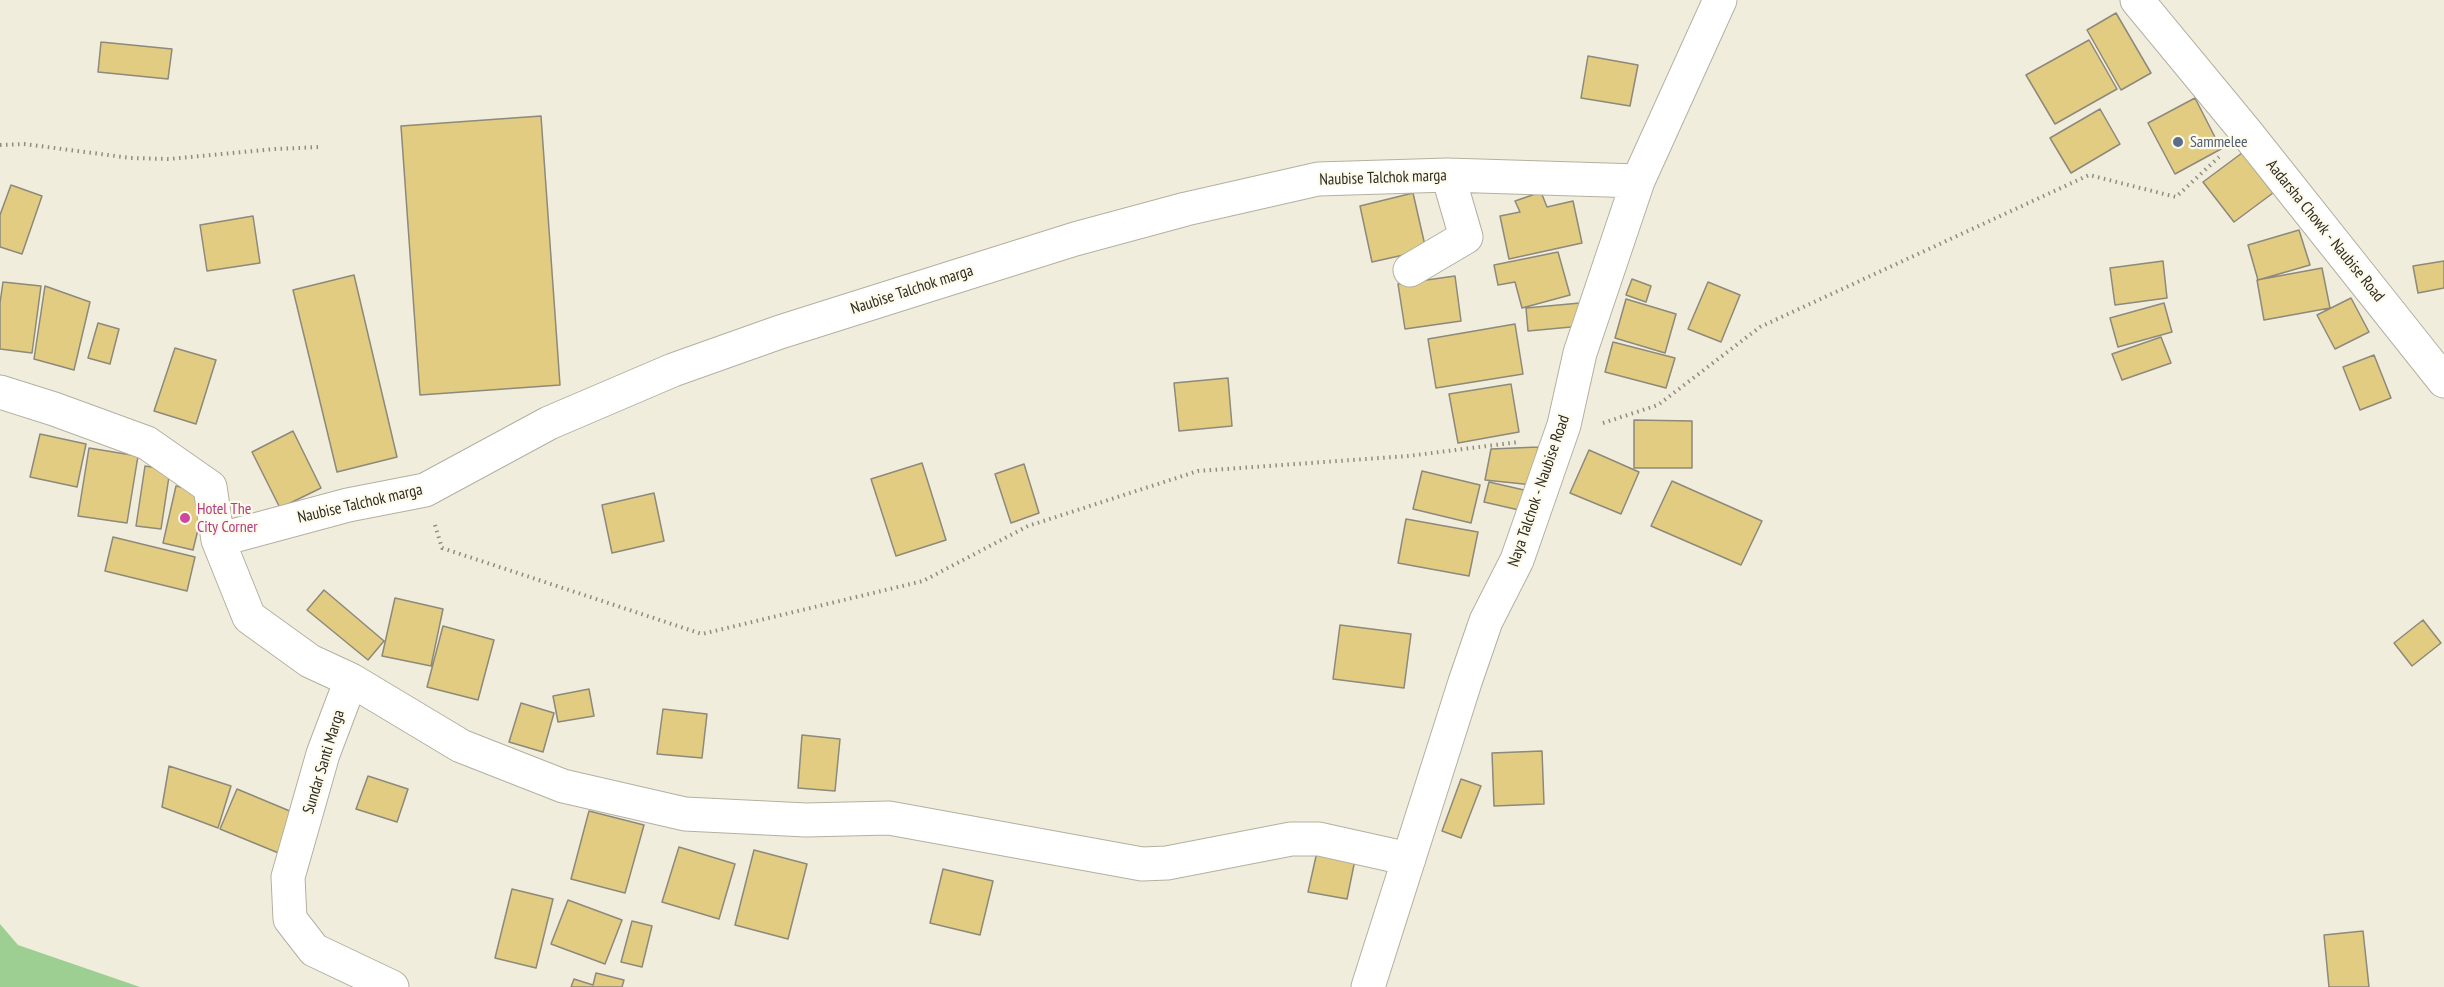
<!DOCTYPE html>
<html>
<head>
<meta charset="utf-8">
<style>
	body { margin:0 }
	canvas { display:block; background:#f1eddd }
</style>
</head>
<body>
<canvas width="2444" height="987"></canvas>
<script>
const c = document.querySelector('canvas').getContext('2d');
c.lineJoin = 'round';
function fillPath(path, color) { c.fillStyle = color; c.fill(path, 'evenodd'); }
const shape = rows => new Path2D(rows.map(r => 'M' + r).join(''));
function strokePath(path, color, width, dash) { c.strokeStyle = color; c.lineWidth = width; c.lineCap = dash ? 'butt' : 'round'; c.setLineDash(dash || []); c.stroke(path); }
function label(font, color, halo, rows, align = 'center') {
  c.font = font + ' "PT Sans Narrow",sans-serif'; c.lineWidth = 4.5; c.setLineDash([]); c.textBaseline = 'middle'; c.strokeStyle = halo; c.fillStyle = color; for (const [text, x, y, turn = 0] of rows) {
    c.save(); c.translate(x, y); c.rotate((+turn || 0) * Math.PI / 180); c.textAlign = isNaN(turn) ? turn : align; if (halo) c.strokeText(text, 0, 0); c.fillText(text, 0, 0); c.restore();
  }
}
const forest = shape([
	[0,924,18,945,140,987,0,987]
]);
const building = shape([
	[2116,13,2151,73,2121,90,2087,30,2116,13],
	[2089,40,2117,89,2055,124,2026,75,2089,40],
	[101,42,172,49,168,79,98,72,101,42],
	[1588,56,1638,65,1630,106,1581,98,1588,56],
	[2195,98,2221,149,2175,174,2148,123,2195,98],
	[2100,109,2120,144,2071,173,2050,138,2100,109],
	[541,116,560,385,420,395,401,126,541,116],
	[2242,153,2273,193,2234,222,2203,182,2242,153],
	[11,185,42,196,22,254,0,247,0,215,11,185],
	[1541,192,1547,207,1573,201,1582,243,1509,259,1500,216,1520,212,1515,201,1541,192],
	[1413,193,1426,250,1372,262,1360,206,1413,193],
	[253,216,260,263,207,271,200,225,253,216],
	[2299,230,2310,265,2258,280,2248,245,2299,230],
	[1558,252,1570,295,1522,308,1515,282,1498,285,1494,265,1558,252],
	[2163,261,2167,298,2115,305,2110,268,2163,261],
	[2444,261,2444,288,2418,293,2413,266,2444,261],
	[2322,268,2330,308,2264,320,2257,280,2322,268],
	[354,275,397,457,337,472,293,290,354,275],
	[1455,276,1461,321,1405,329,1398,284,1455,276],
	[1632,279,1651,286,1646,302,1626,295,1632,279],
	[3,282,41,286,32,353,0,349,0,303,3,282],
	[1708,282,1740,295,1721,342,1688,329,1708,282],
	[45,286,90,302,74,370,34,359,45,286],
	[2351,298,2369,332,2335,349,2317,315,2351,298],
	[1626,299,1676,314,1665,353,1615,338,1626,299],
	[1580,303,1582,326,1528,331,1526,308,1580,303],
	[2164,303,2172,332,2118,347,2110,318,2164,303],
	[98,323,119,329,110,364,88,358,98,323],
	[1515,324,1523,374,1436,388,1428,339,1515,324],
	[2161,337,2171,363,2122,380,2112,354,2161,337],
	[1613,342,1675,358,1666,388,1605,372,1613,342],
	[175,348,216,360,196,424,154,411,175,348],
	[2374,355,2391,398,2360,410,2343,367,2374,355],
	[1228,378,1232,426,1179,431,1174,383,1228,378],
	[1511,384,1519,432,1458,443,1449,394,1511,384],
	[1634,420,1692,421,1692,468,1634,468,1634,420],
	[293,431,321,488,280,508,252,452,293,431],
	[40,434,86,444,77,487,30,477,40,434],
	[1538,447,1533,485,1485,480,1491,449,1538,447],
	[89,448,138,456,127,523,78,516,89,448],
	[1589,450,1639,472,1621,514,1570,493,1589,450],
	[922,463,946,540,896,556,871,479,922,463],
	[1024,464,1039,513,1011,523,995,474,1024,464],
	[145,466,170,470,161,529,136,526,145,466],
	[1422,471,1480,485,1471,523,1413,509,1422,471],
	[1672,481,1762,521,1741,565,1651,526,1672,481],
	[1489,482,1524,490,1519,510,1484,502,1489,482],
	[176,486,207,493,193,550,163,543,176,486],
	[654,493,664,541,612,553,602,505,654,493],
	[1406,519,1478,532,1469,576,1398,563,1406,519],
	[113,537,195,557,187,591,105,571,113,537],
	[324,590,384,641,368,660,307,610,324,590],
	[395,598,443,609,431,666,382,656,395,598],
	[2423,620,2441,643,2412,666,2394,643,2423,620],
	[1340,625,1411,634,1404,688,1333,679,1340,625],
	[443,626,494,640,478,700,427,687,443,626],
	[589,689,594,716,558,722,553,696,589,689],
	[521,703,554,713,543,752,509,742,521,703],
	[663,709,707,714,702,758,657,754,663,709],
	[802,735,840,739,835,791,798,788,802,735],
	[1542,751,1544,804,1494,806,1492,753,1542,751],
	[169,766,231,786,218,828,162,807,169,766],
	[368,776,408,789,397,822,356,809,368,776],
	[1461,779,1481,786,1461,838,1442,831,1461,779],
	[237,789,297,814,281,854,220,829,237,789],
	[589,811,644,825,625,893,571,879,589,811],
	[1319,843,1357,850,1347,899,1308,892,1319,843],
	[679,847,735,864,719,919,662,902,679,847],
	[754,850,807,864,788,939,735,925,754,850],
	[943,869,993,881,980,935,930,923,943,869],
	[512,889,553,899,536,968,495,958,512,889],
	[568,900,622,920,605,964,551,944,568,900],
	[632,921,652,926,642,967,621,962,632,921],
	[2363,931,2369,987,2329,987,2324,935,2363,931],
	[596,973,624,980,622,987,571,987,574,979,593,985,596,973]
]);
const path = shape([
	[0,145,24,144,131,158,169,159,275,149,320,147],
	[1603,423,1658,405,1760,327,2089,175,2176,197,2219,157],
	[435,525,442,548,702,634,923,581,1028,526,1198,471,1408,456,1519,442]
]);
const minor = shape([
	[2137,0,2246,132,2444,381],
	[1410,270,1466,237,1448,175],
	[0,392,54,409,147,443,210,487,218,540,249,617,310,661,351,680,323,754,288,877,290,919,314,950,392,987],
	[218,540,348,505,425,490,549,423,673,370,780,332,951,278,1075,239,1186,209,1318,179,1448,175,1638,181],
	[351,680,461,746,563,786,685,814,806,820,889,818,1142,864,1167,863,1291,839,1319,839,1409,859],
	[1368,987,1465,682,1486,621,1517,560,1564,425,1580,353,1638,181,1720,0]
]);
const markers = [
	[2178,142,6,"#5c6f8a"],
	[185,518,6,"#d1479c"]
];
const serviceNames = [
	["Sammelee",2190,142]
];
const streetNames = [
	["Naubise Talchok marga",1383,178,-2],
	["Aadarsha Chowk - Naubise Road",2325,231,51],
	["Naubise Talchok marga",912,290,-18],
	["Naya Talchok - Naubise Road",1539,491,-71],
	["Naubise Talchok marga",360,504,-13],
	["Sundar Santi Marga",324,762,-73]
];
const hotelNames = [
	["Hotel The",197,509],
	["City Corner",197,527]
];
fillPath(forest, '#9dcf92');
fillPath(building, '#e2cc81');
strokePath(building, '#8d897b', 1.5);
strokePath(minor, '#b4b0a1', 35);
strokePath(path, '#8f8c81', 4, [1.5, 4.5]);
strokePath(minor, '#fff', 33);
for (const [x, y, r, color] of markers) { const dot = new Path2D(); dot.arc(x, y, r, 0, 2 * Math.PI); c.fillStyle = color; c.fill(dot); strokePath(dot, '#fefaea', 2); }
label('16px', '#4e5e75', '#fefaea', serviceNames, 'left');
label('16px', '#2c2a24', '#fefaea', streetNames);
label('16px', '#b23c85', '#fefaea', hotelNames, 'left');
</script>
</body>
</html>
